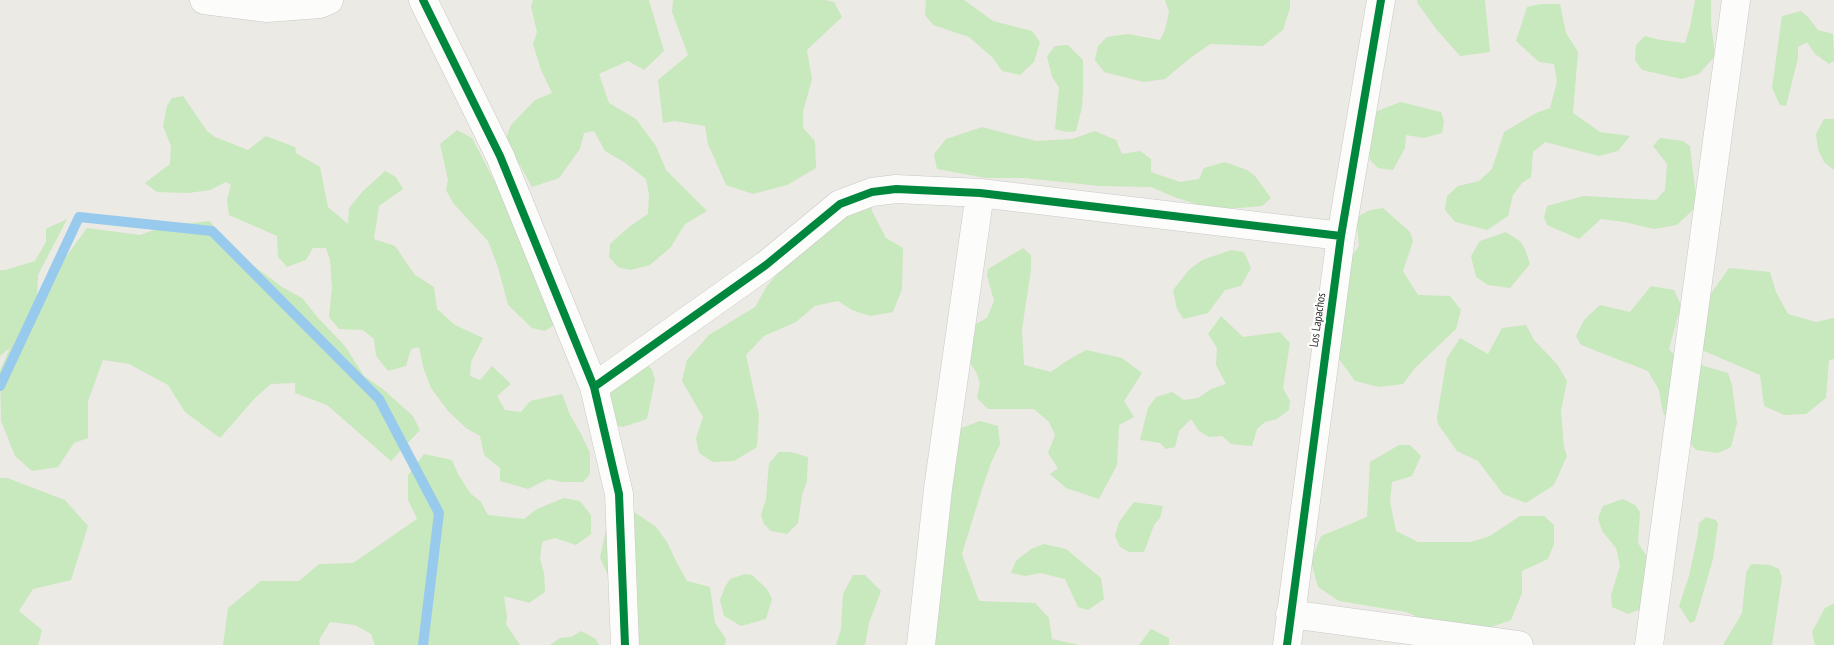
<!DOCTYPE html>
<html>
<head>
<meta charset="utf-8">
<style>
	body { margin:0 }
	canvas { display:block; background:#eceae4 }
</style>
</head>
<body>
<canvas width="1834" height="645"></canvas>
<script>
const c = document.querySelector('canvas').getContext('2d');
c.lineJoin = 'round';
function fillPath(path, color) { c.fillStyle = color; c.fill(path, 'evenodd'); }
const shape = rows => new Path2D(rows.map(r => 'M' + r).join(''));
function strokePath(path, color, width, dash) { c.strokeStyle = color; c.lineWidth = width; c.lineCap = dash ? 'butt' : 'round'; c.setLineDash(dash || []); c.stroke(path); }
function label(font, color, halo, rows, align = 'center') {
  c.font = font + ' "PT Sans Narrow",sans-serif'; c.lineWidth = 4.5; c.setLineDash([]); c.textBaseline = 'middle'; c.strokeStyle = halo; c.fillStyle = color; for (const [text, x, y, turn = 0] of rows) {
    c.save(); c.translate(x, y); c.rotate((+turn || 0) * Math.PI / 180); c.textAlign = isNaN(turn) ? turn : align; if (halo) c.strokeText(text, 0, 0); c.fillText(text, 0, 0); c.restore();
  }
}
const green = shape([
	[533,0,649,0,664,51,644,70,628,61,599,74,609,103,636,119,656,146,666,170,707,211,685,224,671,247,650,265,630,270,618,267,609,257,610,244,629,227,648,214,649,194,646,179,624,162,605,151,594,131,584,133,580,149,559,178,532,187,520,165,503,146,511,125,535,100,552,93,541,70,533,44,537,32,531,6],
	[673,0,825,0,834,2,842,17,807,50,812,79,803,112,803,128,815,141,816,168,787,185,753,194,726,185,708,144,705,126,675,121,663,123,658,80,688,55,672,12],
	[926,0,964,0,993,21,1032,31,1040,42,1034,62,1020,75,1002,71,993,58,969,37,933,25,925,15],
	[1165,0,1290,0,1290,8,1283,30,1263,46,1210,44,1189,59,1165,79,1144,82,1104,72,1095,60,1098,46,1107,37,1128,34,1160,40,1165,30,1169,12],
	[1417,0,1485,0,1490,52,1460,56,1437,30,1418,4],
	[1695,0,1711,0,1711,23,1715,56,1699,74,1682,79,1642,70,1635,60,1636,45,1645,36,1661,40,1685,43,1690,27],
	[1541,4,1560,4,1566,33,1578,52,1573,113,1600,132,1630,136,1618,151,1599,156,1545,142,1533,152,1531,177,1522,183,1513,195,1508,216,1487,230,1455,222,1445,210,1447,196,1458,186,1479,181,1492,169,1504,132,1536,113,1550,108,1557,82,1554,64,1539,62,1516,41,1527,7],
	[1801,11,1808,17,1818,30,1833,34,1834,61,1829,64,1815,54,1807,42,1798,47,1798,58,1786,106,1780,105,1772,88,1782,16],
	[1068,45,1083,60,1083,91,1082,107,1076,131,1066,132,1055,129,1059,87,1052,77,1047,56,1055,46],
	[183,96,207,131,215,137,248,150,266,136,295,147,296,153,320,167,328,207,348,224,349,208,363,191,385,171,396,177,403,189,379,206,374,239,395,246,415,275,434,287,437,309,455,325,483,338,471,362,470,376,480,380,492,366,511,384,497,396,505,410,521,412,530,401,562,394,570,415,581,434,590,453,590,474,583,482,562,482,548,479,528,489,500,481,500,468,484,455,480,436,466,428,448,411,431,388,424,370,419,347,411,349,406,366,388,371,376,356,374,339,363,330,339,329,329,317,332,288,330,260,326,248,313,248,306,260,287,267,278,257,277,236,229,215,227,200,231,185,226,182,210,190,188,193,157,192,145,183,170,164,171,146,163,126,167,106,172,98],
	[1401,102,1441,112,1444,121,1442,133,1424,138,1406,135,1405,148,1393,170,1378,168,1370,160,1367,145,1377,111],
	[1824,119,1834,119,1834,170,1824,162,1818,149,1816,134],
	[982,127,1036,141,1072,139,1095,131,1116,140,1122,154,1140,151,1151,159,1151,172,1180,182,1199,179,1204,168,1225,162,1247,170,1255,176,1271,198,1262,206,1215,210,1174,197,1151,187,1100,186,1024,178,986,178,937,169,934,154,946,139],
	[457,130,472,138,500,192,554,325,545,331,532,328,508,305,498,267,488,241,453,203,446,190,448,180,440,144],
	[1660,138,1683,141,1690,146,1697,206,1677,225,1654,229,1624,222,1601,219,1579,239,1547,225,1544,217,1547,206,1583,196,1656,200,1665,190,1667,164,1653,146],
	[871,196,872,211,886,238,903,248,902,289,893,312,870,316,852,310,838,301,815,306,796,322,764,336,746,355,759,415,757,447,734,461,713,462,699,453,696,438,703,417,682,381,687,360,709,335,755,307,767,286,784,267],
	[1383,208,1410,232,1413,241,1403,271,1418,295,1450,296,1461,310,1456,329,1416,367,1403,384,1379,387,1355,381,1339,359,1332,338,1339,274,1359,246,1357,226,1359,216,1370,210],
	[67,219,38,275,37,296,87,228,140,235,165,226,210,221,227,246,282,287,302,298,319,319,345,346,364,376,384,390,413,416,420,430,391,461,327,405,295,393,295,383,271,384,255,398,220,438,185,412,168,385,129,364,103,360,88,401,88,438,74,443,58,467,32,471,15,456,1,421,0,370,10,348,0,356,0,270,5,270,35,261,46,242,46,229],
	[1506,232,1521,242,1525,249,1530,264,1510,288,1488,285,1476,277,1471,256,1480,241],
	[1023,248,1031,255,1031,270,1022,329,1024,365,1051,372,1065,362,1086,350,1122,358,1142,373,1124,401,1134,417,1119,425,1117,465,1099,499,1066,488,1050,474,1058,468,1048,453,1055,435,1049,422,1034,409,988,409,977,398,980,383,976,372,961,350,970,327,987,318,994,301,987,275,988,269],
	[1231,250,1244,252,1251,268,1241,286,1225,290,1208,313,1183,319,1177,309,1173,290,1189,270,1202,260],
	[1729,268,1770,272,1776,292,1788,314,1816,322,1834,318,1834,359,1829,360,1826,398,1806,414,1784,415,1764,406,1760,375,1690,345,1705,302],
	[1651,286,1674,290,1681,305,1669,349,1677,358,1728,373,1732,385,1737,423,1731,447,1718,453,1696,450,1663,413,1659,390,1648,371,1581,345,1576,336,1584,320,1600,305,1630,312],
	[1221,316,1243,337,1280,332,1290,343,1283,388,1290,401,1289,410,1277,419,1265,422,1257,429,1252,446,1231,444,1222,436,1209,437,1199,431,1191,419,1179,431,1175,447,1166,449,1160,443,1140,440,1148,408,1156,397,1172,392,1184,400,1198,398,1211,389,1226,384,1216,365,1217,348,1208,334],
	[1526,325,1534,340,1557,364,1567,381,1561,411,1564,447,1567,456,1554,485,1526,503,1503,494,1478,461,1457,451,1438,424,1437,417,1447,358,1460,338,1488,354,1502,328],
	[641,358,652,370,655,380,647,419,623,427,607,423,601,393],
	[980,421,998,426,1000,444,991,463,982,489,962,554,979,601,1035,603,1049,618,1052,639,1079,645,907,645,956,430],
	[1399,445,1410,445,1421,456,1412,476,1392,482,1390,502,1396,531,1418,542,1471,542,1490,536,1520,516,1544,516,1554,525,1554,544,1548,559,1522,571,1522,593,1511,620,1486,629,1444,628,1406,612,1339,601,1318,587,1311,562,1321,536,1367,517,1370,462],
	[779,452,791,452,808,457,807,481,802,495,798,523,787,534,771,531,764,524,761,515,766,499,769,463],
	[424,454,452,460,458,474,470,493,481,502,488,515,524,519,537,509,564,498,580,501,591,515,591,534,576,545,555,538,542,542,540,559,544,573,545,592,529,603,504,596,507,617,506,624,520,645,375,645,371,634,355,625,330,622,319,640,320,645,223,645,228,608,261,581,299,581,319,564,353,563,417,519,408,500,408,475],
	[0,478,7,478,65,500,88,526,71,580,33,589,19,611,42,630,38,645,0,645],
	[1623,499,1635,505,1640,512,1638,543,1646,555,1652,579,1641,609,1628,614,1612,607,1611,595,1620,566,1616,548,1602,531,1598,518,1603,506],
	[1134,502,1163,506,1160,518,1154,525,1144,552,1129,552,1120,547,1115,536,1119,522],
	[620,507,627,507,656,527,667,542,677,563,687,581,710,587,715,623,726,639,725,645,624,645,619,599,600,558,606,529],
	[1706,517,1716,520,1718,524,1713,559,1695,621,1690,623,1679,606,1689,576,1697,539,1699,523],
	[1044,544,1066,549,1101,578,1104,599,1088,610,1078,607,1065,579,1040,573,1025,576,1011,573,1016,561,1031,549],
	[1751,564,1770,565,1779,569,1782,578,1772,645,1723,645,1742,613,1746,573],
	[745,574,752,575,767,589,772,599,766,619,741,626,724,616,720,600,725,587,730,579],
	[853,575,865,575,881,591,869,623,865,645,836,645,841,629,843,594],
	[1834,603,1834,645,1815,645,1812,632,1825,608],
	[1151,629,1169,638,1169,645,1139,645],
	[581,631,596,639,599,645,550,645,560,638,571,637]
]);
const stream = shape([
	[0,386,79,217,212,231,379,399,439,513,423,645]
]);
const street = shape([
	[204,0,267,8,320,4,329,0],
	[423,0,500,156,594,387,619,494,625,645],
	[594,387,766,265,840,204,872,192,896,189,980,193,1341,236],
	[1290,614,1519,645],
	[921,645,938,489,980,193],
	[1287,645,1341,236,1381,0],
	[1649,645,1736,0]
]);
const cycleway = shape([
	[423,0,500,156,594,387,619,494,625,645],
	[594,387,766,265,840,204,872,192,896,189,980,193,1341,236],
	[1287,645,1341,236,1381,0]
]);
const streetNames = [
	["Los Lapachos",1318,320,-82]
];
fillPath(green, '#c8e8bd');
strokePath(stream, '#97caed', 10);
strokePath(street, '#c9c8c9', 29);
strokePath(street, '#fcfcfb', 28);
strokePath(cycleway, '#00873e', 8);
label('12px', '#2e2e2e', '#fff', streetNames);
</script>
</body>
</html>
